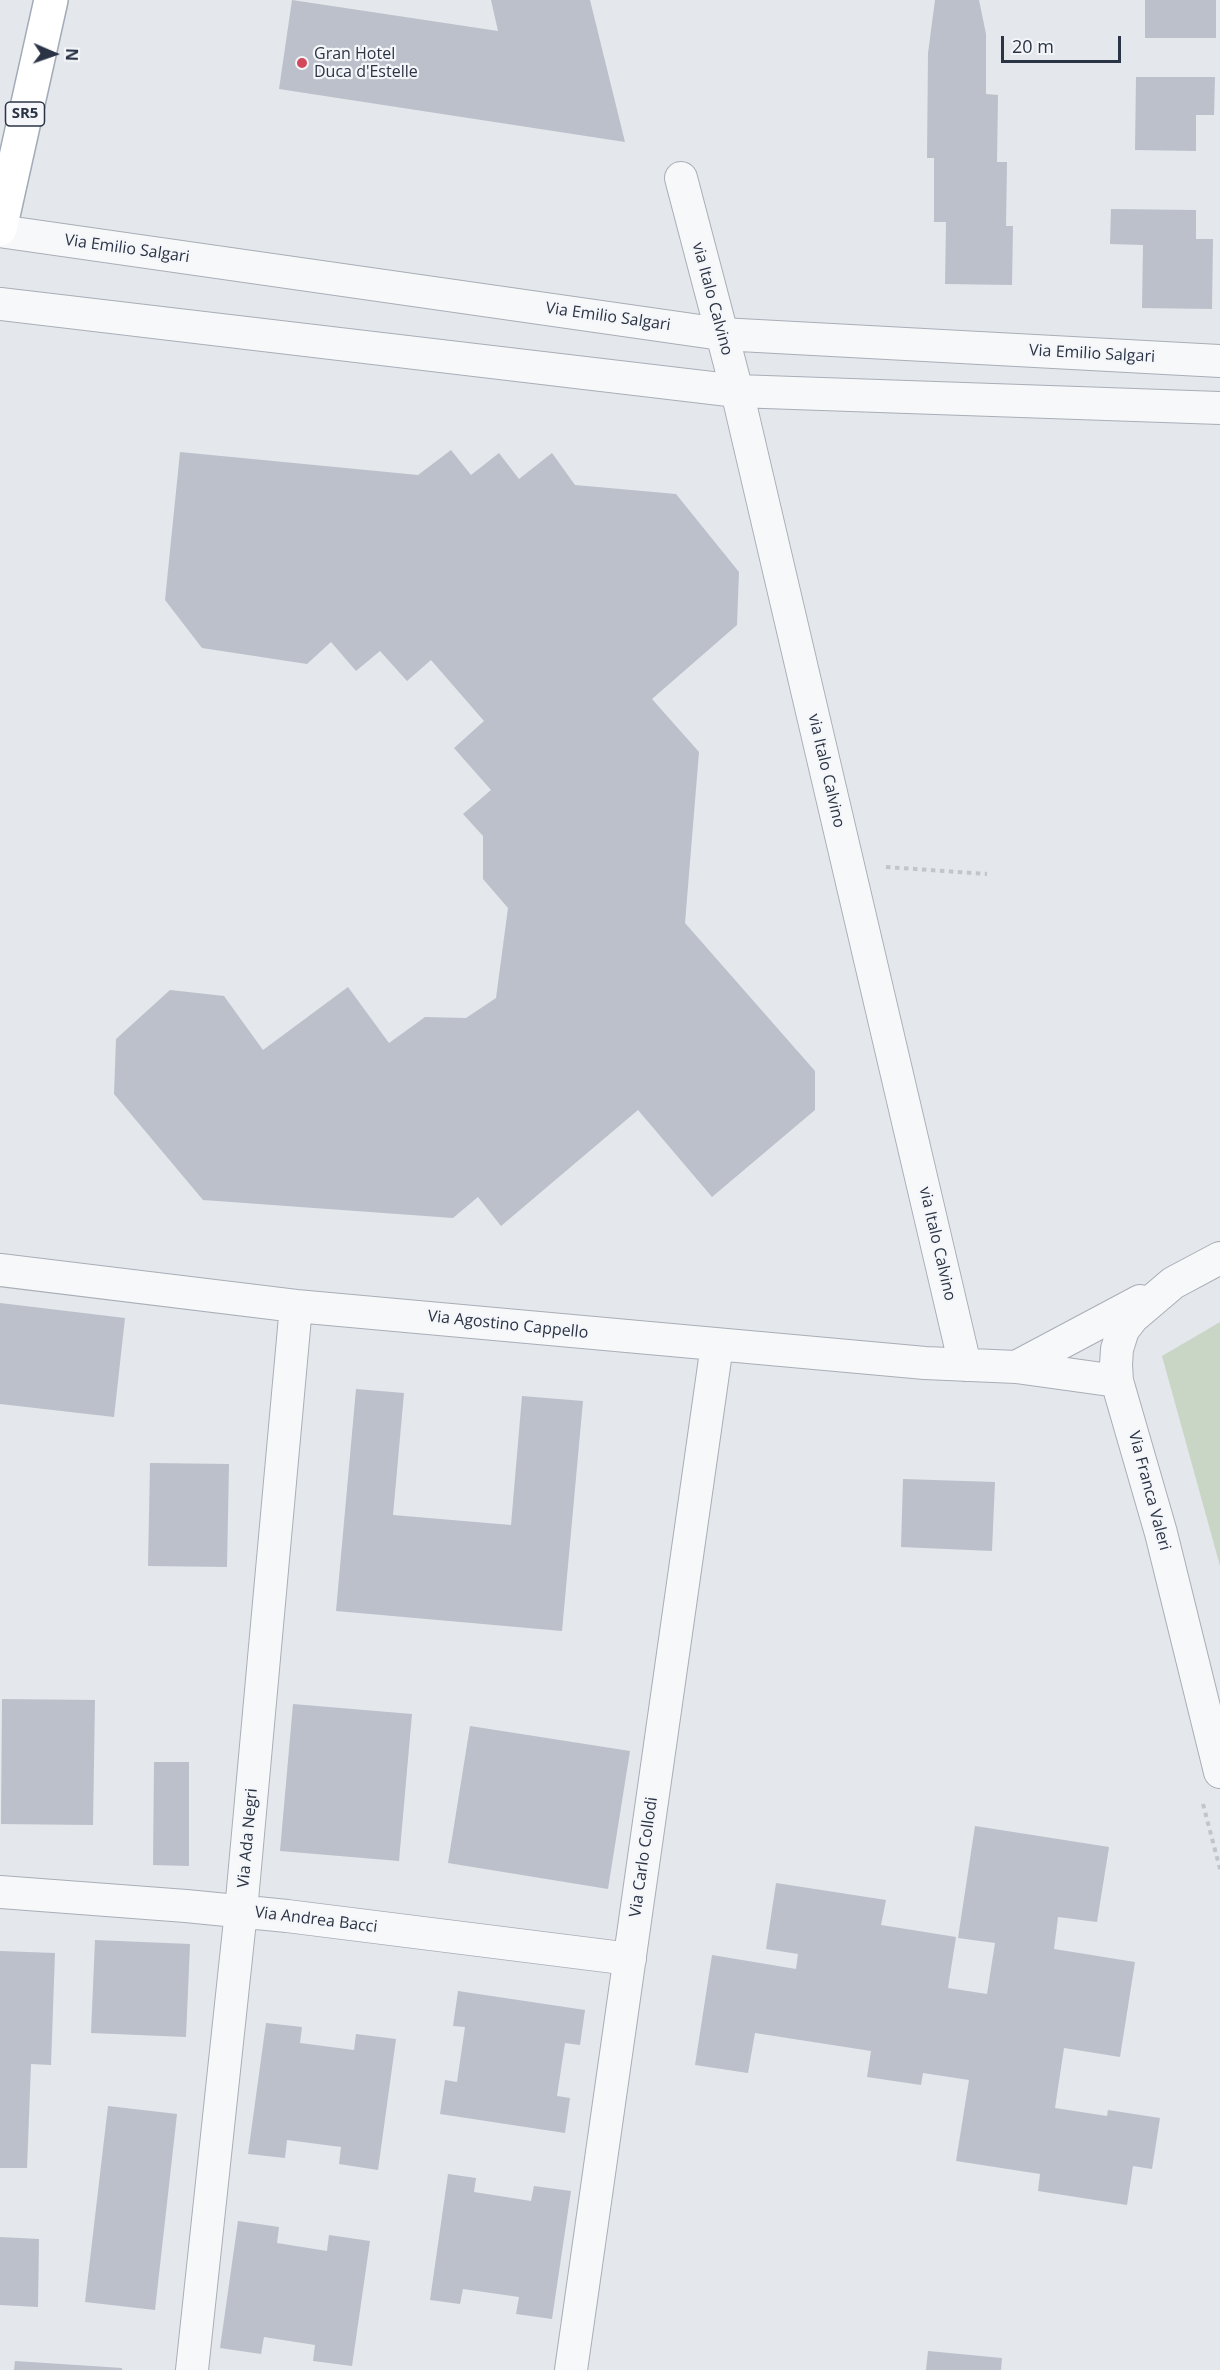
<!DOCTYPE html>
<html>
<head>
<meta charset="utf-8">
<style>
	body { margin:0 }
	#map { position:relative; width:1220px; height:2370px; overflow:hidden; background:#e4e7ec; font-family:"Open Sans",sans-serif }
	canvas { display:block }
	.north { position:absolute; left:24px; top:24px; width:60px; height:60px; -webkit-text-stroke:4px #f4f6f9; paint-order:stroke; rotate:92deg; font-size:16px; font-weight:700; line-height:24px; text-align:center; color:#2b3445 }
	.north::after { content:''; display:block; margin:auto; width:21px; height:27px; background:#2b3445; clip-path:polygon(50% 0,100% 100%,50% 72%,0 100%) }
	.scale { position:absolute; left:1001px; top:36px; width:120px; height:27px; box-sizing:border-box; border:3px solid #2b3445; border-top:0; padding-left:8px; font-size:18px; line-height:21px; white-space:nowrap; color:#2b3445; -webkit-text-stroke:4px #f4f6f9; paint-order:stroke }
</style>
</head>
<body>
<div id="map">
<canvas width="1220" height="2370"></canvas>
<div class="north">N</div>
<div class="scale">20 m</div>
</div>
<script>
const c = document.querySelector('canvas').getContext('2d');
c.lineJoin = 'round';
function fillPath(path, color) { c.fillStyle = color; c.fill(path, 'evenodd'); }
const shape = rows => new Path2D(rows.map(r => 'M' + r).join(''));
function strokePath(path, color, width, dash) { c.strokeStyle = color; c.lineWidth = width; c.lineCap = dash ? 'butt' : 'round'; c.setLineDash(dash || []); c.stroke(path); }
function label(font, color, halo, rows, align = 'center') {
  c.font = font + ' "Open Sans",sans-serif'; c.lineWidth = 4.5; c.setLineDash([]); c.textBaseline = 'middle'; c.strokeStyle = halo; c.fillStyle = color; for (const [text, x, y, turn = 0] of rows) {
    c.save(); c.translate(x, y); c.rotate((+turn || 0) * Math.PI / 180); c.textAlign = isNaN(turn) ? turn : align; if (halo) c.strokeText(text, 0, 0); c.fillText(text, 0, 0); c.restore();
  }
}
const green = shape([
	[1220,1322,1220,1566,1162,1356]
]);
const building = shape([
	[292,0,498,31,491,0,590,0,625,142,279,89],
	[935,0,979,0,986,34,986,94,998,95,997,162,1007,162,1006,226,1013,226,1012,285,945,284,946,222,934,222,934,158,927,158,928,53],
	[1145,0,1216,0,1216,38,1145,38],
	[1136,77,1215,77,1214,115,1196,115,1196,151,1135,150],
	[1111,209,1196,210,1196,239,1213,239,1212,309,1142,308,1143,245,1110,244],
	[451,450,471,475,499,453,519,479,552,453,575,485,676,494,739,572,737,625,652,699,699,752,685,923,815,1071,815,1110,712,1197,638,1110,501,1226,478,1197,453,1218,203,1200,114,1094,116,1039,170,990,224,996,263,1050,348,987,389,1043,425,1017,466,1018,496,998,508,908,483,879,483,836,463,814,491,790,454,748,484,721,431,660,407,681,380,651,356,671,331,642,307,664,202,648,165,600,180,452,418,475],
	[0,1303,125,1318,114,1417,0,1404],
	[356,1389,404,1393,393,1515,511,1525,522,1396,583,1401,562,1631,336,1611],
	[150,1463,229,1464,227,1567,148,1566],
	[903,1479,995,1482,992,1551,901,1547],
	[2,1699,95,1700,93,1825,1,1824],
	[293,1704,412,1714,399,1861,280,1851],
	[470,1726,630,1751,608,1889,448,1863],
	[154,1762,189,1762,189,1866,153,1865],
	[975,1826,1109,1847,1097,1922,1058,1917,1054,1949,1135,1962,1120,2057,1064,2048,1055,2108,1107,2116,1108,2110,1160,2118,1152,2169,1133,2166,1127,2205,1038,2191,1040,2174,956,2161,969,2080,923,2073,921,2085,867,2077,871,2051,755,2033,748,2073,695,2065,712,1955,796,1969,798,1954,766,1949,776,1883,886,1900,881,1925,956,1937,948,1988,987,1994,995,1943,958,1938],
	[95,1940,190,1944,186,2037,91,2033],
	[0,1951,55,1953,51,2065,31,2064,27,2168,0,2168],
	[458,1991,585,2010,580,2045,565,2043,557,2096,570,2098,565,2133,440,2114,445,2080,457,2082,465,2027,453,2026],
	[266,2023,302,2027,300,2043,354,2050,356,2034,396,2039,378,2170,339,2164,341,2147,287,2140,285,2158,248,2154],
	[108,2106,177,2114,155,2310,85,2302],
	[448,2174,476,2178,474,2192,531,2201,534,2186,571,2191,552,2319,516,2314,519,2297,463,2289,460,2304,430,2300],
	[238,2221,279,2227,277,2243,327,2251,329,2235,370,2241,352,2366,313,2361,315,2345,264,2337,261,2354,220,2348],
	[0,2237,39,2239,38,2307,0,2305],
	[928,2351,1002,2358,1001,2370,926,2370],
	[15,2361,122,2368,122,2370,14,2370]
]);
const path = shape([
	[886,867,987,874],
	[1203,1804,1220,1869]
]);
const street = shape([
	[681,178,737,391,965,1365],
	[0,231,721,334,1220,361],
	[0,304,737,391,1220,408],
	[1220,1258,1173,1283,1133,1317,1123,1330,1117,1349,1116,1365,1117,1381,1161,1533,1220,1772],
	[0,1270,296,1306,925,1363,1016,1367,1117,1381],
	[1016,1367,1140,1301],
	[0,1892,186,1906,287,1916,630,1959],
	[192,2370,241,1911,296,1306],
	[571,2370,717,1345]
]);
const primary = shape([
	[0,229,51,0]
]);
const markers = [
	[302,63,6,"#d1495b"]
];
const shields = [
	[25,114,39]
];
const shieldNames = [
	["SR5",25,114]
];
const poiNames = [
	["Gran Hotel",314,54],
	["Duca d'Estelle",314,72]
];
const streetNames = [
	["Via Emilio Salgari",127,249,8],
	["via Italo Calvino",712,299,75],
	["Via Emilio Salgari",608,317,8],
	["Via Emilio Salgari",1092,354,3],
	["via Italo Calvino",826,771,77],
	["via Italo Calvino",937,1244,77],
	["Via Agostino Cappello",508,1325,6],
	["Via Franca Valeri",1149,1491,75],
	["Via Ada Negri",248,1838,-85],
	["Via Carlo Collodi",644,1857,-82],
	["Via Andrea Bacci",316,1920,7]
];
fillPath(green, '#c9d6c5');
fillPath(building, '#bbc0ca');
strokePath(street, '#a9aeb7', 34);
strokePath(primary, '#a3abb8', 36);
strokePath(path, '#c2c5cb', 4, [4.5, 4.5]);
strokePath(street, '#f7f8fa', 32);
strokePath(primary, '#fff', 33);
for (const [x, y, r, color] of markers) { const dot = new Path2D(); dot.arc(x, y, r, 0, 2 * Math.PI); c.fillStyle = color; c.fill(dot); strokePath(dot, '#f4f6f9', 2); }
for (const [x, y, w] of shields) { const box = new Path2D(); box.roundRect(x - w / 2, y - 12, w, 24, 4.5); c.fillStyle = '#f4f6f9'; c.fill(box); strokePath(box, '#2b3445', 1.5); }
label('bold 15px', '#2b3445', null, shieldNames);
label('16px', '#2b3445', '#f4f6f9', poiNames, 'left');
label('16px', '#2b3445', '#f4f6f9', streetNames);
</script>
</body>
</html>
